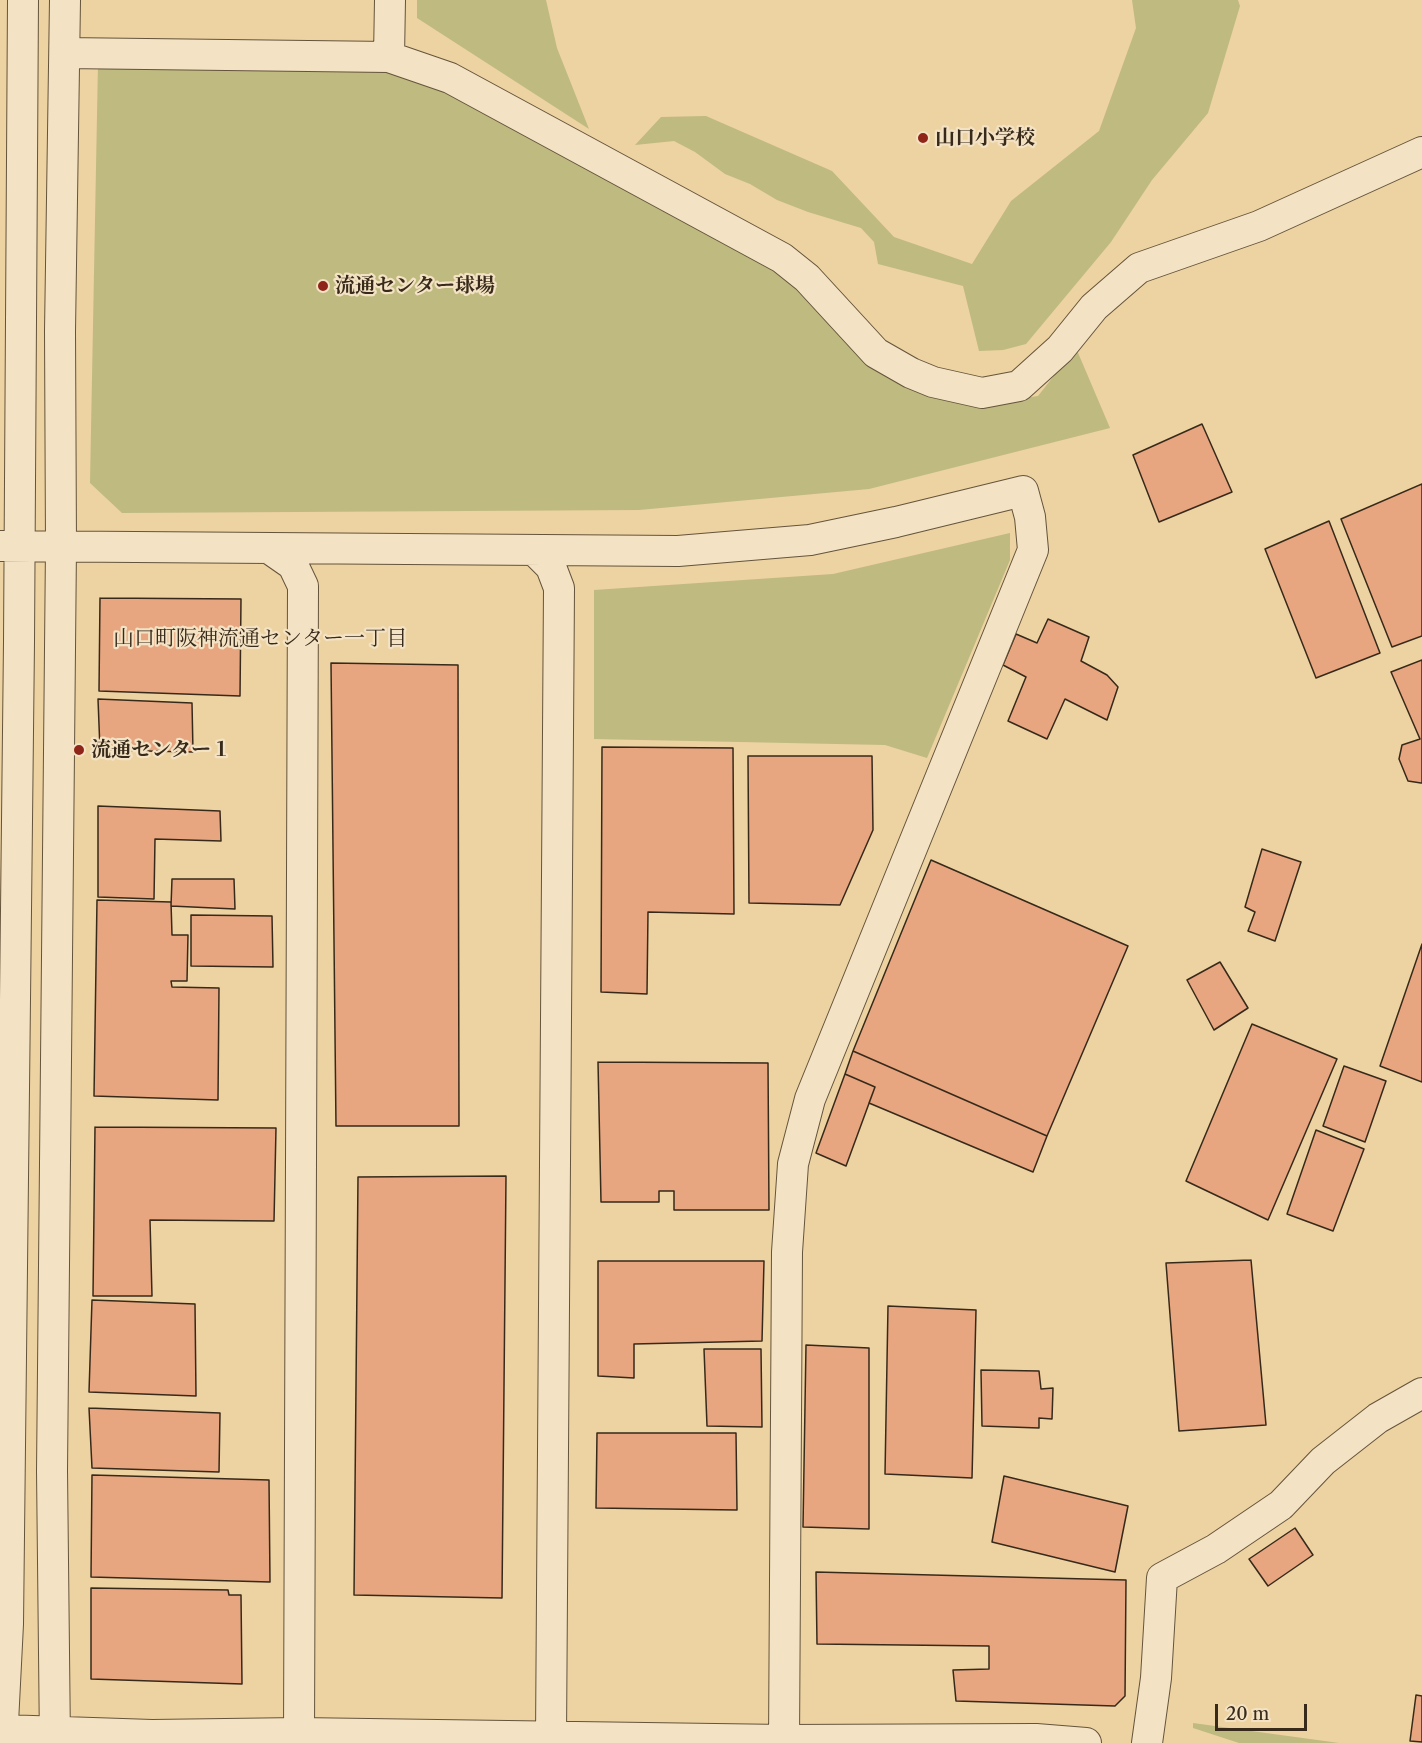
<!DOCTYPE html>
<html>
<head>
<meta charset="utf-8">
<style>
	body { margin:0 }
	#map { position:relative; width:1422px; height:1743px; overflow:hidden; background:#edd2a2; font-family:"Libre Caslon Text",serif }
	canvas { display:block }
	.scale { position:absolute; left:1215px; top:1704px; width:92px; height:27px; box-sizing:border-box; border:3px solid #372a1a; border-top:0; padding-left:8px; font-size:18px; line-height:21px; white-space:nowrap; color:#372a1a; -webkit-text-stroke:4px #f3e2c3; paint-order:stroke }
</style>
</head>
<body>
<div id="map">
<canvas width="1422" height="1743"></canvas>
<div class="scale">20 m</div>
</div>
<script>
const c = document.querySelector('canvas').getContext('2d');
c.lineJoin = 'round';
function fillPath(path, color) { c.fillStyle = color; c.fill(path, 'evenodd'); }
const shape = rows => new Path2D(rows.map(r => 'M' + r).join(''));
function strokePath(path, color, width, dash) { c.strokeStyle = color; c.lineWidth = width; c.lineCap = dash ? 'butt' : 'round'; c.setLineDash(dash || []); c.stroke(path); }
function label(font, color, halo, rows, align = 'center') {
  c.font = font + ' "Libre Caslon Text","Noto Serif JP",serif'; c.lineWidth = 4.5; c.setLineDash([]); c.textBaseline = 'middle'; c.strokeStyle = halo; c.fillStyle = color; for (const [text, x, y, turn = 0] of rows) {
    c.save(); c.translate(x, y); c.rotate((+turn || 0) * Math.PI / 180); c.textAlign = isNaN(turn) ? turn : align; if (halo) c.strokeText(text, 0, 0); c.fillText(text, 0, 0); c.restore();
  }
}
const green = shape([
	[417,0,546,0,557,48,589,129,417,18],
	[1132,0,1238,0,1240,6,1208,113,1152,180,1111,242,1026,344,1003,350,979,351,963,286,878,264,874,242,861,228,808,212,777,200,750,184,725,174,695,152,674,141,635,145,661,117,706,116,832,171,894,237,972,264,1011,201,1099,131,1136,28],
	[98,63,396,70,453,92,784,270,976,405,1038,396,1076,348,1110,428,869,489,639,510,122,513,90,483],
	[1010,533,1010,560,927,758,885,745,594,739,594,590,833,574],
	[1193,1723,1339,1743,1239,1743,1193,1728]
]);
const building = shape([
	[1202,424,1232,492,1159,522,1133,455,1202,424],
	[1422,484,1422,636,1392,647,1341,519,1422,484],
	[1329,521,1380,653,1316,678,1265,549,1329,521],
	[100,598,241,599,240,696,99,691,100,598],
	[1048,619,1089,637,1081,661,1107,675,1118,687,1107,720,1065,699,1047,739,1008,721,1026,677,1003,665,1016,634,1037,643,1048,619],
	[1422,660,1422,783,1421,783,1408,781,1399,759,1402,745,1420,739,1391,672,1422,660],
	[331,663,458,665,459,1126,336,1126,331,663],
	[98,699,192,703,193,752,100,750,98,699],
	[602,747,733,748,734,914,648,912,647,994,601,992,602,747],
	[748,756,872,756,873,830,840,905,749,903,748,756],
	[98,806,220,811,221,841,155,839,154,899,98,897,98,806],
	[1262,849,1301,862,1275,941,1248,931,1255,912,1245,907,1262,849],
	[931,860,1128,946,1047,1136,853,1051,931,860],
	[172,879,234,879,235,909,171,906,172,879],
	[97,900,171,902,172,935,188,935,187,981,171,981,172,987,219,988,218,1100,94,1096,97,900],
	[191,915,272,916,273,967,191,966,191,915],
	[1422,944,1422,1082,1380,1066,1422,944],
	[1220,962,1248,1008,1214,1030,1187,980,1220,962],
	[1252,1024,1337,1059,1268,1220,1186,1181,1252,1024],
	[853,1051,1047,1136,1033,1172,869,1103,875,1087,845,1074,853,1051],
	[598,1062,768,1063,769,1210,674,1210,674,1191,659,1191,659,1202,601,1202,598,1062],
	[1344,1066,1386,1081,1365,1142,1323,1126,1344,1066],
	[845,1074,875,1087,846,1166,816,1153,845,1074],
	[95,1127,276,1128,274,1221,150,1220,152,1296,93,1296,95,1127],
	[1316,1130,1364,1149,1333,1231,1287,1214,1316,1130],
	[506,1176,502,1598,354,1595,358,1177,506,1176],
	[1251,1260,1266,1425,1179,1431,1166,1263,1251,1260],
	[598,1261,764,1261,762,1341,634,1344,634,1378,598,1376,598,1261],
	[92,1300,195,1304,196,1396,89,1392,92,1300],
	[888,1306,976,1310,972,1478,885,1474,888,1306],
	[806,1345,869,1348,869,1529,803,1527,806,1345],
	[704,1349,761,1349,762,1427,707,1426,704,1349],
	[981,1370,1039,1371,1041,1389,1053,1388,1052,1419,1039,1418,1039,1428,982,1426,981,1370],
	[89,1408,220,1413,219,1472,92,1468,89,1408],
	[597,1433,736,1433,737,1510,596,1508,597,1433],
	[92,1475,269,1480,270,1582,91,1577,92,1475],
	[1004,1476,1128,1506,1115,1572,992,1542,1004,1476],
	[1295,1528,1313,1555,1268,1586,1249,1559,1295,1528],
	[816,1572,1126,1580,1125,1696,1115,1706,956,1701,953,1670,989,1669,989,1646,817,1644,816,1572],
	[91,1588,228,1590,229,1595,241,1595,242,1684,91,1679,91,1588],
	[1416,1695,1422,1696,1422,1742,1410,1741,1416,1695]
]);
const minor = shape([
	[65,53,389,57,450,78,782,258,807,278,876,353,911,373,933,382,982,393,1019,386,1060,349,1094,307,1139,268,1259,226,1422,152],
	[389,57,390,0],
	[0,546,678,551,810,540,896,522,1023,491,1030,517,1033,550,810,1099,793,1164,787,1252,784,1743],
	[270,549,293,565,303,586,299,1733],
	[534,550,551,567,559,588,551,1737],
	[0,1729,3,1730,152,1735,299,1733,784,1740,1036,1739,1086,1743],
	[2,1743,8,1624,19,642,23,0],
	[55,1743,52,1470,61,546,60,331,65,0],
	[1147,1743,1156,1678,1162,1578,1216,1549,1281,1505,1323,1461,1378,1418,1422,1393]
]);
const markers = [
	[923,138,6,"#8f2418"],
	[323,286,6,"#8f2418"],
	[79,750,6,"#8f2418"]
];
const poiNames = [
	["山口小学校",935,138],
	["流通センター球場",335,286],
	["流通センター１",91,750]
];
const neighbourhoodNames = [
	["山口町阪神流通センター一丁目",260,639]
];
fillPath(green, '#bfba80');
fillPath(building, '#e7a580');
strokePath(building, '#372a1a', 1.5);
strokePath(minor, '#64543c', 32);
strokePath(minor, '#f3e2c3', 30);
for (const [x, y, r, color] of markers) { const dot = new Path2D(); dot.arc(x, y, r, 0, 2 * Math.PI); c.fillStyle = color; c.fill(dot); strokePath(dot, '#f3e2c3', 2); }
label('bold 20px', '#372a1a', '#f3e2c3', poiNames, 'left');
label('21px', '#372a1a', '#f3e2c3', neighbourhoodNames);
</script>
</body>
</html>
